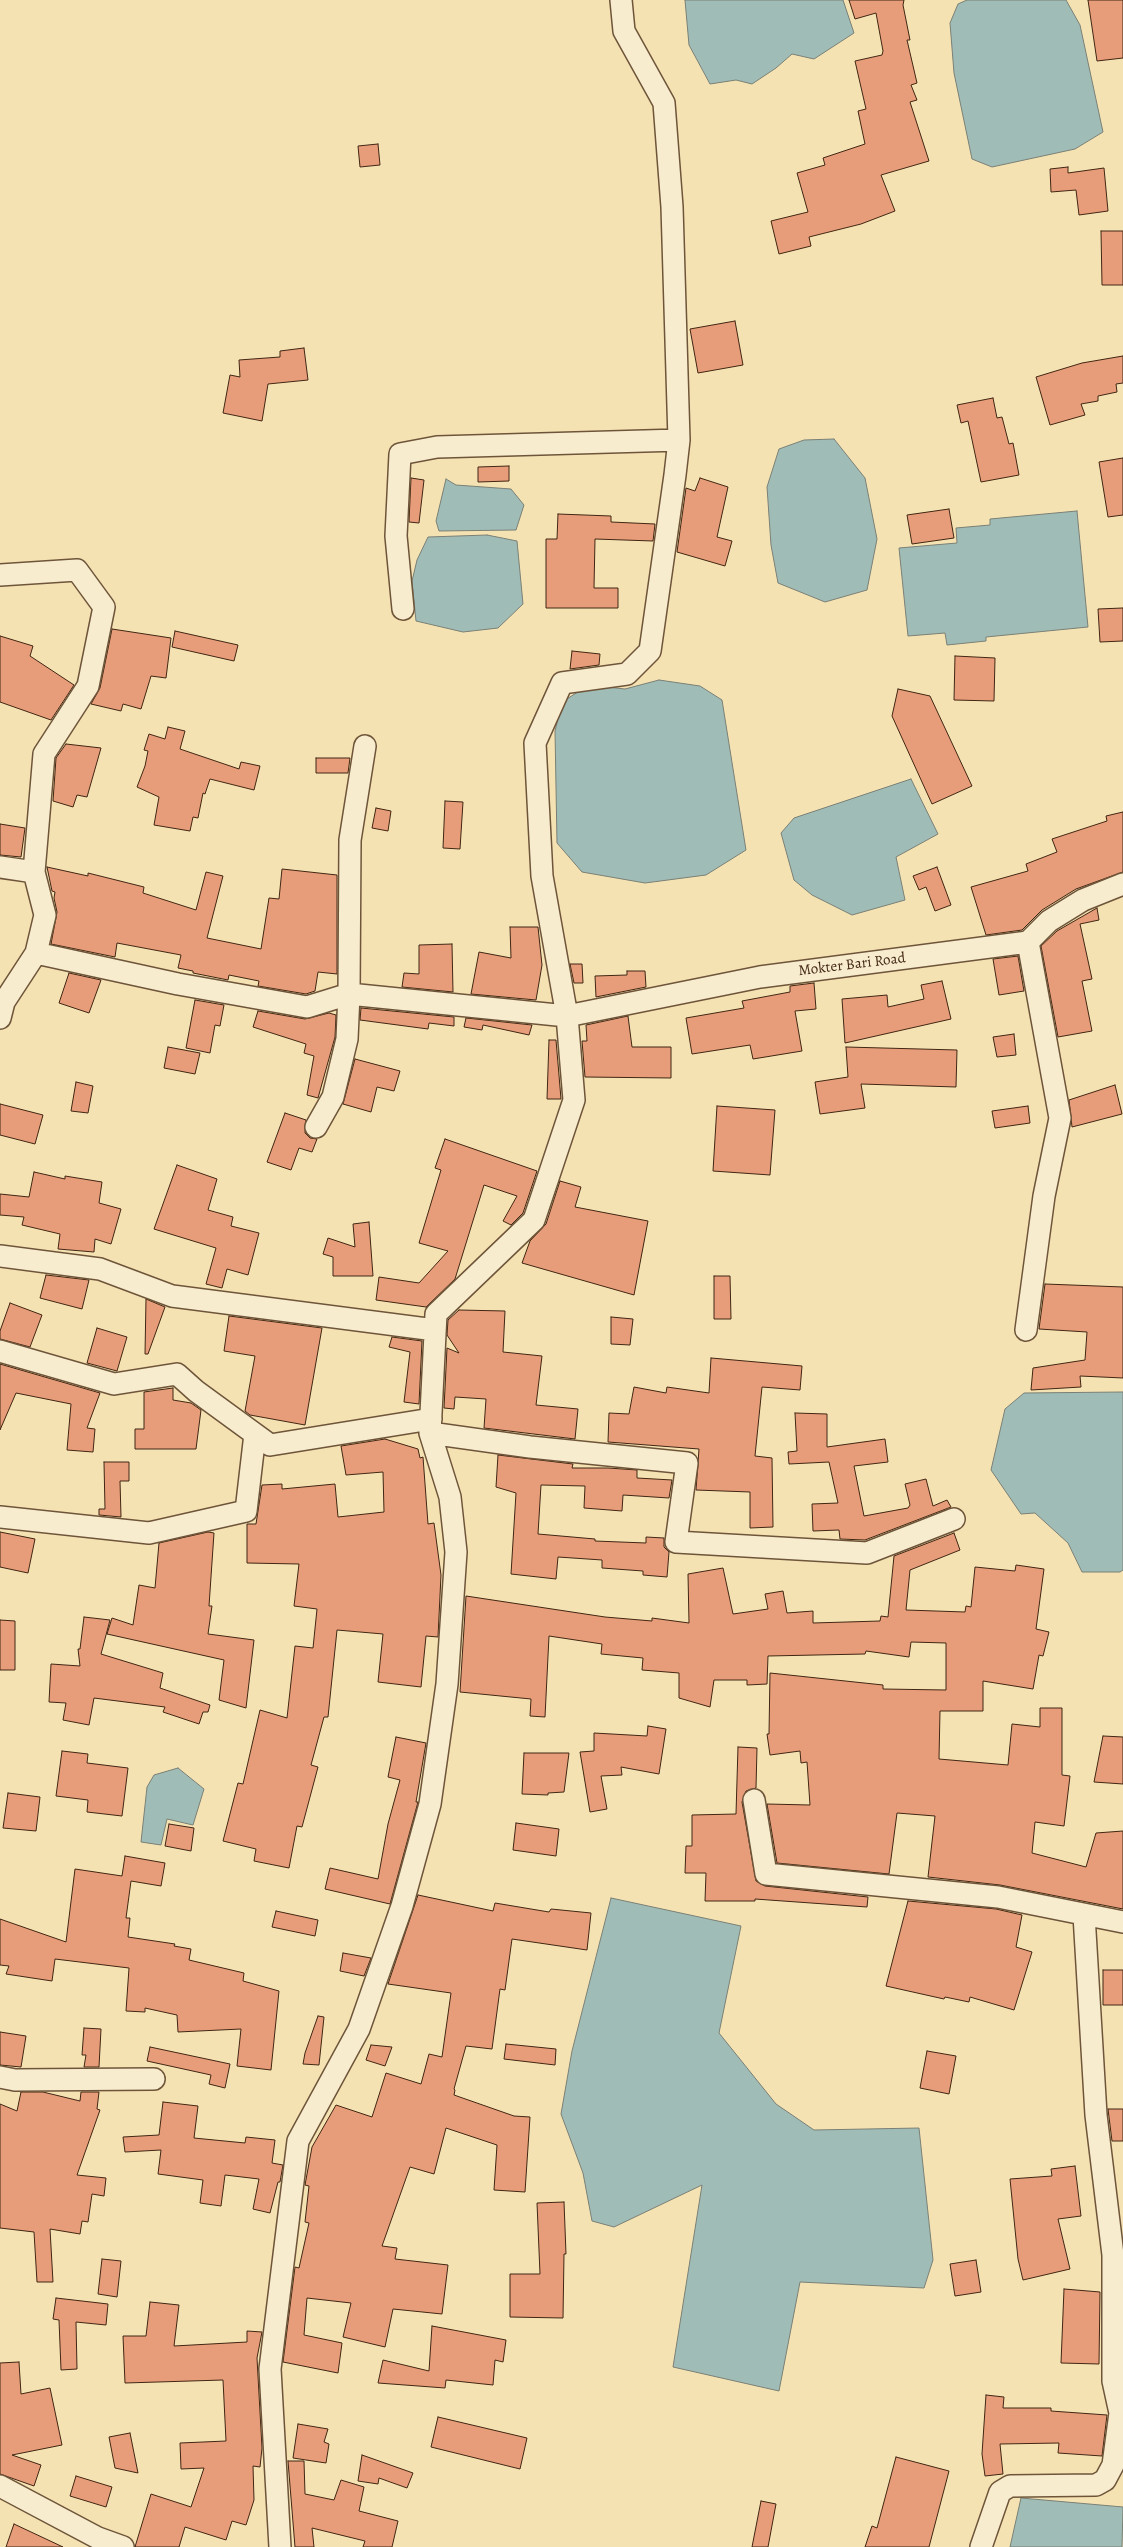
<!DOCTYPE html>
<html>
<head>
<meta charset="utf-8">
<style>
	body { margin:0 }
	canvas { display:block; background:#f5e2b3 }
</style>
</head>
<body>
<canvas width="1123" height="2547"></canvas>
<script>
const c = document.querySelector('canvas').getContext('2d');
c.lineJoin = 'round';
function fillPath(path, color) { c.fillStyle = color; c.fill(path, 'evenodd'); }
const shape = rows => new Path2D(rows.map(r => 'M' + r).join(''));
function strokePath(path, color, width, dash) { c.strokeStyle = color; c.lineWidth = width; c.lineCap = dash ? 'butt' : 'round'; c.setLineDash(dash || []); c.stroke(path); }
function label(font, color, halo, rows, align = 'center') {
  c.font = font + ' Alegreya,serif'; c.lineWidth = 4.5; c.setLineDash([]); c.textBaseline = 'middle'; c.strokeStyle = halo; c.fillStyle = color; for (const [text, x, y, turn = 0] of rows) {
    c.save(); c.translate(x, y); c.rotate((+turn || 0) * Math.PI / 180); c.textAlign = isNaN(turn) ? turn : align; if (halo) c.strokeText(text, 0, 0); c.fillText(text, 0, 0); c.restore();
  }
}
const water = shape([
	[685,0,843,0,854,33,814,59,792,54,776,68,752,84,736,80,710,84,689,45,685,0],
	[967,0,1066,0,1080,25,1103,132,1075,149,992,167,972,159,954,73,950,23,958,4,967,0],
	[834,439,865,478,877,539,867,590,825,602,778,583,771,545,767,487,779,449,804,440,834,439],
	[446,479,456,485,511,489,524,505,516,530,439,531,436,521,446,479],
	[1077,511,1088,627,986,637,986,641,947,645,945,633,908,636,899,548,957,543,956,528,990,525,990,519,1077,511],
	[487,535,517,541,523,604,498,628,463,632,416,621,412,581,417,560,428,537,487,535],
	[659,680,700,686,722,700,746,850,706,875,645,883,582,872,557,843,555,731,562,702,589,685,625,689,659,680],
	[911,779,938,834,896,857,905,900,852,915,812,895,794,880,781,833,794,818,911,779],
	[1123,1392,1123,1570,1120,1572,1082,1572,1068,1543,1035,1513,1021,1514,991,1470,1005,1409,1024,1393,1123,1392],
	[178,1768,204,1789,193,1825,167,1819,161,1845,141,1842,147,1787,154,1775,178,1768],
	[611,1898,741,1926,719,2033,776,2104,814,2130,919,2128,933,2260,924,2288,800,2282,779,2391,673,2367,702,2185,614,2227,592,2221,583,2173,561,2114,572,2051,611,1898],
	[1021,2498,1123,2507,1122,2547,1010,2547,1021,2498]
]);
const building = shape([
	[849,0,904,0,903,5,910,40,907,40,917,83,911,85,917,100,910,102,929,161,881,175,895,211,861,224,809,237,811,246,779,254,771,221,808,212,797,173,825,165,823,158,865,144,858,111,866,109,855,61,882,55,883,51,876,13,855,19,849,0],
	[1088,0,1123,0,1123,58,1097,61,1088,0],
	[378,144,380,165,360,167,358,146,378,144],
	[1068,167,1068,173,1104,168,1108,211,1079,215,1076,190,1051,192,1050,169,1068,167],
	[1101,231,1123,231,1123,285,1102,285,1101,231],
	[735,321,743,365,698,373,690,329,735,321],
	[304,348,308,380,268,384,262,421,223,413,230,375,240,377,239,360,280,357,280,351,304,348],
	[1123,356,1123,383,1116,384,1117,392,1098,396,1098,401,1081,404,1085,415,1050,425,1036,377,1082,363,1123,356],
	[993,398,997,418,1002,417,1009,444,1013,443,1019,475,981,482,968,421,961,423,957,405,993,398],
	[1123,458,1123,515,1108,517,1099,462,1123,458],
	[509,466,509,481,478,482,478,467,509,466],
	[411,478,424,480,419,523,409,522,411,478],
	[700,478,728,487,717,537,732,541,725,566,677,552,686,488,695,491,700,478],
	[949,509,954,538,912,544,907,515,949,509],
	[558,514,611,516,611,522,655,524,653,541,595,539,594,588,618,588,618,608,546,608,546,539,557,539,558,514],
	[1123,608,1123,641,1100,642,1098,609,1123,608],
	[112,629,171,638,166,678,151,676,141,709,123,704,121,711,91,704,100,688,112,629],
	[175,631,238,645,234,661,172,647,175,631],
	[0,636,33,646,30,656,74,685,51,720,0,702,0,636],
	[572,651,600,654,599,665,570,669,572,651],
	[955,656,995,658,994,701,954,700,955,656],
	[898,689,930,696,972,786,932,804,892,716,898,689],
	[168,727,185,731,180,749,239,769,241,762,260,766,254,790,210,779,205,794,203,793,198,818,193,817,190,831,154,825,159,797,137,787,145,766,148,751,144,750,149,734,165,739,168,727],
	[66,744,101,748,87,797,77,795,73,807,53,801,56,758,66,744],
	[316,758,350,758,348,773,316,773,316,758],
	[445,801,463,802,460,849,443,848,445,801],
	[376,808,391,811,388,831,372,828,376,808],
	[1123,812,1123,872,1076,889,1042,910,1022,930,986,935,971,887,1028,871,1026,864,1057,852,1052,839,1107,821,1106,816,1123,812],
	[0,824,25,828,21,857,0,855,0,824],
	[47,867,88,876,88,873,144,887,143,893,196,910,206,872,223,876,207,938,261,949,269,898,279,899,282,869,337,875,337,974,318,972,315,991,306,994,258,986,259,981,229,975,228,980,193,973,193,971,178,968,181,955,117,943,115,957,51,944,57,912,54,898,55,892,52,891,47,867],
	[937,867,951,905,935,911,926,887,919,890,913,876,937,867],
	[1097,908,1099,920,1080,924,1092,979,1082,981,1092,1031,1058,1037,1041,946,1057,931,1097,908],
	[510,927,538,927,542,965,536,1000,471,994,479,952,511,958,510,927],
	[452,944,453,992,402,987,404,973,419,974,419,945,452,944],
	[1018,956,1024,991,999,995,993,959,1018,956],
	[570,964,582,964,583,983,574,983,570,964],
	[627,971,645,971,646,987,596,997,595,976,627,975,627,971],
	[69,973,101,980,89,1013,59,1003,69,973],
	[942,981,951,1019,845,1043,842,999,887,995,888,1007,924,999,921,985,942,981],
	[814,983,816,1009,795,1011,802,1051,753,1059,750,1045,692,1054,686,1018,744,1008,742,1001,790,992,790,986,814,983],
	[195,1000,224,1005,220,1026,215,1025,210,1053,186,1048,195,1000],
	[361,1008,454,1017,454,1026,429,1023,428,1029,360,1020,361,1008],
	[258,1011,305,1019,329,1013,336,1015,335,1037,318,1098,307,1095,314,1056,304,1053,306,1044,253,1027,258,1011],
	[628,1016,632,1047,671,1047,671,1078,585,1077,582,1041,587,1041,586,1025,628,1016],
	[466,1018,532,1025,529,1035,483,1025,482,1030,464,1027,466,1018],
	[1014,1034,1016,1055,997,1057,993,1037,1014,1034],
	[549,1040,556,1040,561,1099,547,1099,549,1040],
	[168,1047,200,1053,195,1074,164,1068,168,1047],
	[846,1047,957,1050,956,1087,861,1084,865,1108,820,1114,815,1082,848,1077,846,1047],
	[355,1059,400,1071,394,1091,377,1087,371,1112,343,1104,355,1059],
	[76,1082,93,1086,88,1113,71,1111,76,1082],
	[1115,1085,1122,1114,1072,1127,1069,1100,1115,1085],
	[0,1104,43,1115,35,1144,0,1135,0,1104],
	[717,1106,775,1110,770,1175,713,1171,717,1106],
	[1028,1106,1030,1123,995,1128,992,1111,1028,1106],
	[285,1113,306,1120,305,1133,310,1138,317,1139,312,1152,299,1148,291,1170,267,1162,285,1113],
	[445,1139,537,1171,523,1213,511,1225,503,1221,517,1196,484,1185,455,1279,426,1307,376,1300,379,1277,419,1283,448,1251,419,1243,441,1170,435,1168,445,1139],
	[177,1165,217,1179,208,1210,233,1217,231,1226,259,1233,248,1275,227,1269,222,1288,206,1284,216,1248,154,1229,177,1165],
	[34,1172,65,1179,65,1176,102,1182,99,1203,121,1209,111,1244,95,1239,94,1252,58,1249,60,1234,22,1225,24,1217,0,1215,0,1194,29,1197,34,1172],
	[560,1181,581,1187,575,1207,648,1221,634,1295,522,1263,530,1241,546,1224,560,1181],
	[369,1222,373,1276,333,1276,333,1257,323,1254,328,1238,355,1247,353,1224,369,1222],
	[46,1275,89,1280,82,1309,40,1298,46,1275],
	[714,1276,730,1276,731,1319,714,1319,714,1276],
	[1045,1284,1123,1287,1123,1378,1080,1376,1081,1387,1031,1390,1033,1368,1085,1360,1087,1332,1039,1329,1045,1284],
	[146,1299,165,1307,148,1354,145,1354,146,1299],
	[10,1303,42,1315,30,1347,0,1339,0,1331,10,1303],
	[459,1310,505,1311,503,1352,542,1356,536,1405,578,1409,575,1439,484,1428,486,1399,455,1397,454,1409,444,1408,447,1348,459,1353,447,1335,448,1320,459,1310],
	[229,1316,322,1328,305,1425,250,1415,245,1411,255,1356,224,1351,229,1316],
	[611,1317,633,1319,630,1345,611,1344,611,1317],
	[97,1328,127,1337,117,1371,87,1363,97,1328],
	[392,1337,422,1341,419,1404,404,1402,410,1352,389,1347,392,1337],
	[711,1358,802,1366,800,1390,762,1387,755,1456,772,1458,773,1527,750,1528,750,1492,696,1490,699,1449,608,1442,609,1413,629,1414,634,1387,666,1393,667,1387,709,1393,711,1358],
	[0,1364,100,1393,87,1428,95,1429,93,1452,67,1450,71,1404,16,1393,0,1430,0,1364],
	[173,1388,173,1400,191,1403,201,1410,196,1449,135,1449,135,1429,144,1429,144,1392,173,1388],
	[795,1413,827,1414,827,1447,885,1439,888,1462,854,1466,864,1516,908,1508,910,1505,905,1484,926,1479,933,1506,947,1500,951,1507,865,1540,840,1539,839,1530,813,1531,812,1504,838,1503,829,1462,789,1464,788,1452,797,1451,795,1413],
	[385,1439,418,1449,420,1458,423,1457,428,1524,434,1523,441,1575,438,1637,426,1636,421,1687,378,1682,383,1634,337,1630,328,1717,324,1717,311,1765,318,1767,302,1827,297,1826,289,1868,254,1861,256,1849,223,1841,238,1783,243,1784,260,1710,287,1718,295,1646,313,1648,317,1609,294,1606,299,1564,247,1563,247,1524,256,1524,262,1485,282,1484,282,1489,335,1484,338,1517,384,1512,383,1472,346,1475,341,1446,385,1439],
	[498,1455,573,1464,572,1468,608,1468,637,1470,637,1478,672,1480,669,1498,623,1495,622,1511,584,1508,585,1486,541,1485,538,1534,595,1539,595,1541,646,1543,646,1537,664,1538,664,1547,669,1552,667,1577,643,1575,643,1571,602,1568,602,1560,558,1557,556,1579,511,1574,516,1493,496,1487,498,1455],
	[104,1462,129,1462,129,1481,120,1481,121,1517,99,1515,99,1509,105,1509,104,1462],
	[0,1532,35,1539,28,1573,0,1567,0,1532],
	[208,1532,214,1533,209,1606,212,1606,208,1634,254,1640,246,1708,219,1700,224,1660,107,1634,112,1618,133,1625,139,1585,155,1588,159,1543,208,1532],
	[954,1533,960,1550,910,1570,906,1610,965,1612,966,1606,971,1607,975,1567,1015,1571,1016,1565,1044,1569,1036,1629,1049,1632,1043,1656,1039,1655,1033,1689,983,1681,983,1711,940,1711,939,1759,1008,1765,1012,1724,1040,1727,1040,1708,1062,1708,1062,1775,1070,1776,1064,1826,1035,1822,1032,1853,1086,1867,1096,1833,1123,1831,1123,1909,1000,1885,928,1877,935,1816,897,1813,889,1874,777,1863,767,1804,810,1805,807,1762,801,1763,800,1751,770,1755,767,1734,769,1734,770,1673,883,1685,883,1689,946,1690,946,1643,911,1642,909,1657,866,1651,865,1654,768,1656,767,1684,747,1685,747,1680,714,1680,710,1707,679,1698,679,1673,642,1670,643,1658,601,1654,602,1644,549,1636,545,1717,530,1716,531,1699,460,1692,466,1596,605,1617,652,1621,652,1618,689,1623,688,1574,723,1568,733,1614,768,1609,765,1594,783,1591,787,1613,813,1611,813,1623,880,1621,881,1616,888,1617,894,1556,954,1533],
	[84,1617,110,1620,101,1654,163,1673,160,1688,210,1705,208,1712,203,1712,199,1724,163,1712,165,1707,94,1698,89,1725,63,1720,66,1703,49,1702,51,1664,80,1666,78,1649,80,1649,84,1617],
	[0,1620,15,1621,15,1670,0,1670,0,1620],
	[648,1726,666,1729,659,1774,621,1767,622,1775,601,1776,607,1809,590,1812,580,1752,594,1751,594,1733,647,1736,648,1726],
	[1103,1736,1123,1737,1123,1784,1094,1782,1103,1736],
	[396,1737,426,1743,416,1802,418,1802,390,1904,325,1889,330,1868,378,1879,388,1824,400,1780,388,1777,396,1737],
	[738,1747,757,1748,756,1788,746,1791,742,1802,756,1881,765,1886,868,1897,867,1907,755,1899,755,1901,705,1901,706,1873,685,1873,686,1846,692,1846,692,1815,736,1814,738,1747],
	[62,1751,88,1754,87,1763,128,1768,122,1816,87,1812,88,1800,56,1796,62,1751],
	[524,1753,569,1753,564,1792,548,1793,548,1795,522,1794,524,1753],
	[8,1793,40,1797,36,1831,3,1828,8,1793],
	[516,1823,559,1829,556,1856,513,1850,516,1823],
	[169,1824,194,1828,191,1851,165,1846,169,1824],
	[125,1856,165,1863,161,1886,131,1881,126,1918,130,1918,128,1937,175,1944,174,1946,191,1949,189,1960,244,1973,243,1981,279,1991,271,2070,237,2066,241,2029,178,2032,177,2015,145,2008,145,2012,126,2011,129,1968,55,1959,52,1981,6,1974,9,1966,0,1965,0,1919,66,1942,75,1869,122,1876,125,1856],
	[418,1895,493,1911,495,1903,549,1912,551,1909,591,1913,587,1950,512,1939,505,1990,500,1989,492,2049,466,2046,454,2089,455,2090,454,2095,514,2116,530,2117,525,2192,494,2190,497,2145,446,2128,434,2174,410,2167,382,2246,397,2248,395,2259,448,2265,442,2314,393,2309,385,2347,343,2337,351,2303,307,2298,304,2335,342,2343,338,2373,283,2362,295,2267,299,2268,309,2223,305,2222,309,2186,305,2185,312,2147,336,2105,372,2117,386,2073,421,2084,429,2054,442,2057,451,1993,388,1984,418,1895],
	[908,1901,996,1909,1022,1915,1016,1947,1032,1952,1014,2010,970,1997,969,2002,945,1997,944,1999,886,1986,908,1901],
	[276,1911,318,1920,315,1936,272,1927,276,1911],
	[343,1953,371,1958,364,1976,340,1971,343,1953],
	[1103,1970,1123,1970,1123,2005,1103,2005,1103,1970],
	[318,2016,324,2017,319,2065,303,2064,305,2053,318,2016],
	[84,2028,101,2029,99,2067,84,2067,86,2055,82,2055,84,2028],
	[0,2032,26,2036,21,2067,0,2065,0,2032],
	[506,2044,556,2049,555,2065,504,2059,506,2044],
	[371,2045,392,2047,385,2066,366,2060,371,2045],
	[150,2047,230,2064,225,2088,209,2084,211,2075,147,2061,150,2047],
	[927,2051,956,2056,949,2094,920,2088,927,2051],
	[21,2092,43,2092,80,2101,81,2092,99,2092,97,2109,100,2110,77,2175,106,2178,104,2196,92,2194,88,2222,82,2221,80,2234,50,2229,53,2282,37,2282,34,2232,0,2228,0,2104,17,2111,21,2092],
	[163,2102,198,2106,194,2138,245,2143,246,2137,275,2140,272,2163,283,2165,280,2182,278,2182,270,2213,253,2209,259,2179,225,2175,221,2206,200,2203,203,2180,158,2174,161,2150,125,2152,123,2137,159,2135,163,2102],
	[1108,2109,1123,2109,1123,2141,1112,2141,1108,2109],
	[1075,2166,1081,2216,1058,2219,1070,2269,1023,2280,1018,2259,1010,2179,1052,2176,1051,2169,1075,2166],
	[564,2202,566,2254,564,2254,563,2318,510,2317,510,2274,540,2274,537,2203,564,2202],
	[102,2259,121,2261,117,2297,98,2294,102,2259],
	[976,2260,981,2292,955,2296,950,2264,976,2260],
	[1064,2289,1100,2292,1099,2364,1061,2363,1064,2289],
	[56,2298,108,2304,106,2325,76,2322,77,2369,61,2370,59,2320,53,2319,56,2298],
	[150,2302,179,2305,174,2346,247,2342,247,2331,262,2332,257,2358,262,2448,260,2467,253,2466,254,2500,246,2525,232,2521,226,2540,185,2527,179,2547,135,2547,151,2494,191,2507,204,2468,181,2469,180,2443,226,2441,223,2380,125,2383,123,2336,146,2336,150,2302],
	[432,2326,506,2340,503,2362,495,2360,493,2385,446,2380,445,2388,378,2383,383,2360,429,2371,432,2326],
	[19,2362,21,2394,50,2388,62,2445,12,2455,41,2465,34,2486,0,2474,0,2363,19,2362],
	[986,2395,1004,2397,1003,2408,1051,2408,1051,2411,1107,2415,1102,2456,1058,2453,1059,2443,1000,2444,1003,2474,985,2476,982,2454,986,2395],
	[438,2417,527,2438,520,2469,431,2447,438,2417],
	[298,2424,328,2429,324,2442,329,2444,326,2463,293,2458,298,2424],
	[130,2433,138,2473,115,2468,109,2437,130,2433],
	[362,2455,413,2473,407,2488,379,2478,378,2484,358,2481,362,2455],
	[896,2457,949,2471,929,2547,865,2547,872,2526,877,2528,896,2457],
	[288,2461,304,2461,305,2494,334,2500,341,2480,364,2487,359,2511,398,2521,392,2547,363,2547,365,2541,312,2528,314,2547,295,2547,288,2461],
	[76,2476,112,2487,106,2507,70,2496,76,2476],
	[761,2501,776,2504,768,2547,752,2547,761,2501],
	[14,2524,63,2547,6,2547,14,2524]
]);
const minor = shape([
	[0,575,77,570,104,607,88,686,44,754,34,872],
	[403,609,396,536,400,454,437,447,679,440],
	[0,867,34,872,45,915,36,953],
	[0,1018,4,1002,36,953,178,984,307,1007,349,994,350,840,365,746],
	[316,1127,333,1097,347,1039,349,994,567,1016,760,977,1028,942,1049,921,1083,900,1123,884],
	[0,1256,100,1269,172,1296,435,1330],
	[1026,1330,1044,1196,1060,1118,1028,942],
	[0,1351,114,1384,177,1374,196,1391,270,1445,431,1419],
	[430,1433,530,1447,687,1463,676,1542,867,1553,954,1519],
	[0,1517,149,1533,246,1511,255,1434],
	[754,1800,766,1874,998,1897,1123,1922],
	[0,2077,15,2080,154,2079],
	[0,2486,98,2538,123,2547],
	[280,2547,270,2369,298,2141,359,2029,402,1906,430,1804,447,1684,456,1552,450,1497,430,1433,436,1314,534,1220,574,1100,567,1016,542,876,535,743,562,683,627,674,650,651,675,475,679,440,672,207,664,103,624,31,621,0],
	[981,2547,1000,2492,1010,2486,1096,2485,1105,2480,1113,2465,1120,2413,1113,2381,1113,2255,1096,2115,1084,1915]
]);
const streetNames = [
	["Mokter Bari Road",852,965,-7]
];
fillPath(water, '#a0bcb7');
strokePath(water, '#7a8075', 1);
fillPath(building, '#e79d7a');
strokePath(building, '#412612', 1);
strokePath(minor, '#6e553a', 24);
strokePath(minor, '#f8ecce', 21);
label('15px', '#412612', '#f8ecce', streetNames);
</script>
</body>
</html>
